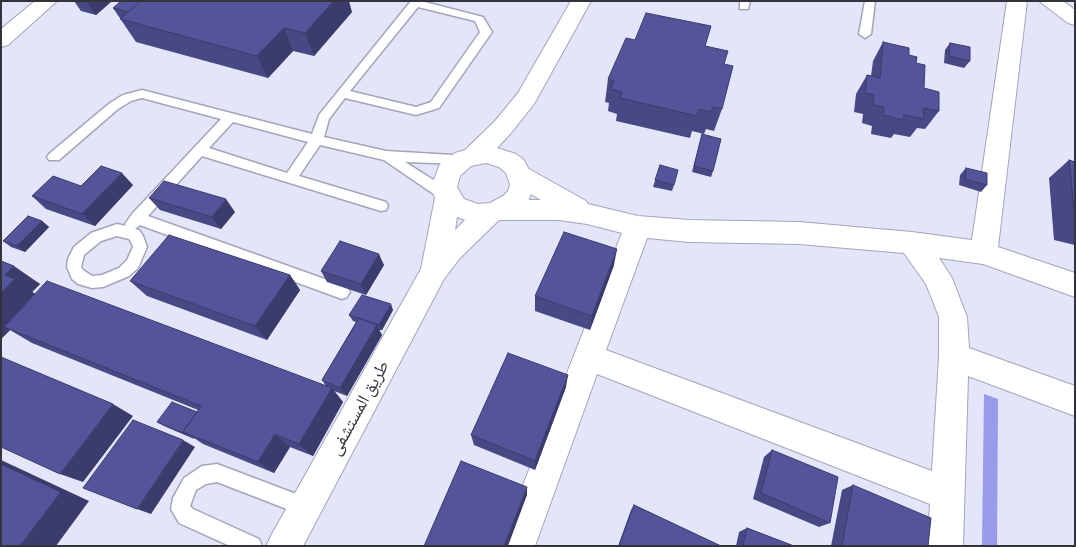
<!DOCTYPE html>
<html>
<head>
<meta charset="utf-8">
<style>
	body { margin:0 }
	#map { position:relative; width:1076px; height:547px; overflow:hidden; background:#e3e5fa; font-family:"Alegreya Sans",sans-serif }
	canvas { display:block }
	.frame { position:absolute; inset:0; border:2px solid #32333b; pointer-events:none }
</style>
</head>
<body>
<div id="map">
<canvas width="1076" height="547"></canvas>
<div class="frame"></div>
</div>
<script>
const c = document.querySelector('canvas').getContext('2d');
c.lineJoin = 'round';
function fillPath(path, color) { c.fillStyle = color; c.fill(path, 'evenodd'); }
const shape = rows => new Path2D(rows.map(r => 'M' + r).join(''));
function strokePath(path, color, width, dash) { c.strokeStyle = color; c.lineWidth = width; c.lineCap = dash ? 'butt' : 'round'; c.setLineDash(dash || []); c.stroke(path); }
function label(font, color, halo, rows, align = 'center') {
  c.font = font + ' "Alegreya Sans","Noto Naskh Arabic",sans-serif'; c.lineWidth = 5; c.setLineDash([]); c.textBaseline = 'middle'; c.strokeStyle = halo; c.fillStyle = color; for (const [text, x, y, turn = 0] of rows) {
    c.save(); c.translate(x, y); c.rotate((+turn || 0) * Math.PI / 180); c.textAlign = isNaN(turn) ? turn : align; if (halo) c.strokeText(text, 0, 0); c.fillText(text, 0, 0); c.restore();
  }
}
const forest = shape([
	[984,394,998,399,997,546,982,546]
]);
const lane = shape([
	[411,1,421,1,483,17,492,32,439,108,416,115,345,98,329,119,324,137,386,151,469,156,471,159,469,162,464,164,405,162,451,191,453,195,451,199,446,200,441,199,384,160,320,145,299,176,386,202,388,206,386,210,381,211,202,156,148,216,347,287,350,292,347,297,342,299,140,225,135,229,139,230,143,236,147,247,138,268,129,276,103,287,92,288,78,284,72,279,67,267,68,259,74,247,91,233,117,224,126,226,125,224,132,214,221,119,142,98,131,101,118,109,59,160,49,160,47,157,49,154,110,103,123,95,142,90,312,134,319,115,411,1],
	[418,7,475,21,480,32,431,102,416,107,350,91,418,7],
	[233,122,308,142,287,173,209,148,233,122],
	[117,236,129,239,131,242,133,247,127,260,119,268,102,275,92,276,83,270,81,267,84,255,101,241,117,236],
	[740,1,750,1,748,9,740,9,740,1],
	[865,1,875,1,871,34,865,38,859,34,865,1],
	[217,464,312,500,314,507,312,514,305,516,217,482,206,484,196,490,190,506,193,509,259,539,262,546,230,546,179,523,171,509,173,498,184,478,202,466,217,464]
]);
const street = shape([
	[35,1,57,1,8,45,1,47,1,29,35,1],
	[1007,1,1027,1,998,247,1075,273,1075,297,983,264,939,258,952,278,967,317,969,348,1075,386,1075,416,968,376,963,546,927,546,930,504,597,374,535,546,499,546,622,233,587,224,559,220,501,220,492,217,488,210,492,203,501,200,541,200,511,183,508,176,511,169,520,167,529,169,586,201,588,204,638,216,689,220,799,222,912,232,972,240,1007,1],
	[647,238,689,242,799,244,904,253,926,284,939,317,939,357,932,471,606,350,647,238],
	[1039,1,1063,1,1075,10,1075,25,1068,23,1039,1]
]);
const secondary = shape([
	[571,1,591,1,534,104,511,133,497,148,516,154,524,160,532,176,534,185,528,202,521,210,510,217,498,221,460,258,444,279,303,546,266,546,272,534,421,269,435,198,431,187,440,164,455,153,465,150,495,121,518,93,571,1],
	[486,163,499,167,506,173,510,185,508,191,503,196,490,203,478,204,464,199,457,187,460,176,471,166,486,163],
	[457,217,465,220,455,230,457,217]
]);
const wall = shape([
	[74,1,112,1,96,15,81,11],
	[113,8,352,12,314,56,293,51,268,78,136,42],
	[711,26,705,46,724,64,722,109,714,131,706,129,704,134,692,131,690,138,616,121,617,114,608,111,609,103,605,102,608,79,635,40],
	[883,42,909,55,916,63,924,88,939,111,925,129,917,128,910,137,894,134,891,138,871,134,872,126,862,123,863,114,854,112,856,94,867,75,871,76,873,61],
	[950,43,970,61,964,68,944,63,945,50],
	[700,141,713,171,711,177,692,172],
	[1069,160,1075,162,1075,245,1054,240,1049,178],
	[660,165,674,185,672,191,653,187],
	[966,168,987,185,981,192,959,185,960,175],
	[133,185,95,226,46,209,32,196,81,186],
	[149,198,235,212,221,229,160,210],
	[42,221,49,227,25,252,11,247,3,241],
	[1,261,40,284,32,292,35,294,326,386,322,380,356,322,353,321,349,315,393,310,382,330,379,330,382,335,347,396,334,391,343,402,313,456,290,447,274,473,203,444,194,438,194,439,164,426,157,422,197,412,198,410,32,343,10,330,1,339],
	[384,265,366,295,327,282,321,271],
	[614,265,590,330,535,311,535,296],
	[290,275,300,290,267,340,147,296,130,281],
	[566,387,535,470,474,445,471,435],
	[772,450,830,523,819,527,753,499,764,457],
	[853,485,928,546,831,546,842,490],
	[634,505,721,546,618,546,631,510],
	[747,528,794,546,736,546,739,532]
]);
const shadedWall = shape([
	[86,1,112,1,96,15],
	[332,1,349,1,352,12,314,56,305,33],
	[284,28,293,51,268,78,257,56],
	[122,173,133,185,95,226,82,214],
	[226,199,235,212,221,229,212,217],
	[42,221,49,227,25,252,17,246],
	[617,249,614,265,590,330,592,316],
	[379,254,384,265,366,295,361,284],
	[14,266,40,284,32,292,41,297,4,327,10,330,1,339,1,293,5,275],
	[290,275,300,290,267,340,255,326],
	[391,304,393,310,382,330,379,325],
	[377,325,382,335,347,396,340,388],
	[568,375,566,387,535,470,535,461],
	[332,388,343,402,313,456,299,444],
	[113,404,133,416,83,482,60,474],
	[275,434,290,447,274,473,258,462],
	[183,440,195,447,151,514,137,509],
	[1,460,89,501,56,546,20,546,1,464],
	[527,487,527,495,508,546,504,546]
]);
const building = shape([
	[121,1,140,1,128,12,113,8,121,1],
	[141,1,334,1,305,33,284,28,257,56,120,19,141,1],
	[646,13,711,26,705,46,728,51,724,64,733,66,722,109,713,107,711,112,699,109,697,116,620,98,622,92,611,89,614,81,608,79,626,38,635,40,646,13],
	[883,42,909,48,909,55,917,57,916,63,925,65,924,88,939,92,939,111,924,108,923,119,904,115,903,120,883,115,884,107,873,105,874,95,865,93,867,75,880,78,883,42],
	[950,43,970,47,970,61,949,56,950,43],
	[702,134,721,139,713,171,694,166,702,134],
	[1069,160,1075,162,1075,219,1069,160],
	[660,165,678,170,674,185,655,180,660,165],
	[101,166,122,173,82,214,32,196,53,176,81,186,101,166],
	[966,168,987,173,987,185,965,179,966,168],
	[164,181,226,199,212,217,149,198,164,181],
	[28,216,42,221,17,246,3,241,28,216],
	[564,232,617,249,592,316,535,296,564,232],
	[169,235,290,275,255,326,130,281,169,235],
	[340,241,379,254,361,284,321,271,340,241],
	[1,261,14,266,5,275,15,279,1,293,1,261],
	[47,281,332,388,299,444,275,434,258,462,183,432,201,406,4,327,47,281],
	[362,295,391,304,379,325,349,315,362,295],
	[359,318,377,325,340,388,322,380,359,318],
	[508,353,568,375,535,461,471,435,508,353],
	[1,357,113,404,60,474,1,447,1,357],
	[172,402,197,412,183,432,188,434,188,435,157,422,172,402],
	[133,420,183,440,137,509,83,488,133,420],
	[772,450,838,477,830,523,761,493,772,450],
	[461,461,527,487,504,546,424,546,461,461],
	[1,464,61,492,20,546,1,546,1,464],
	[853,485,931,518,928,546,842,546,853,485],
	[634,505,721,546,619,546,634,505],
	[747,528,794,546,743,546,747,528]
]);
const streetNames = [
	["طريق المستشفى",359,408,-61]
];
fillPath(forest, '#979be9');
strokePath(lane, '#a3a5b9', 3);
strokePath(street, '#a3a5b9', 2);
strokePath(secondary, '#a3a5b9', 2);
fillPath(lane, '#fff');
fillPath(street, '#fff');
fillPath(secondary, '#fff');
fillPath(wall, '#484885');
fillPath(shadedWall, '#3b3b6c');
fillPath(building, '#54549b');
strokePath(building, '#3b3b6c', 1);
label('18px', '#32333b', '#fff', streetNames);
</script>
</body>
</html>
